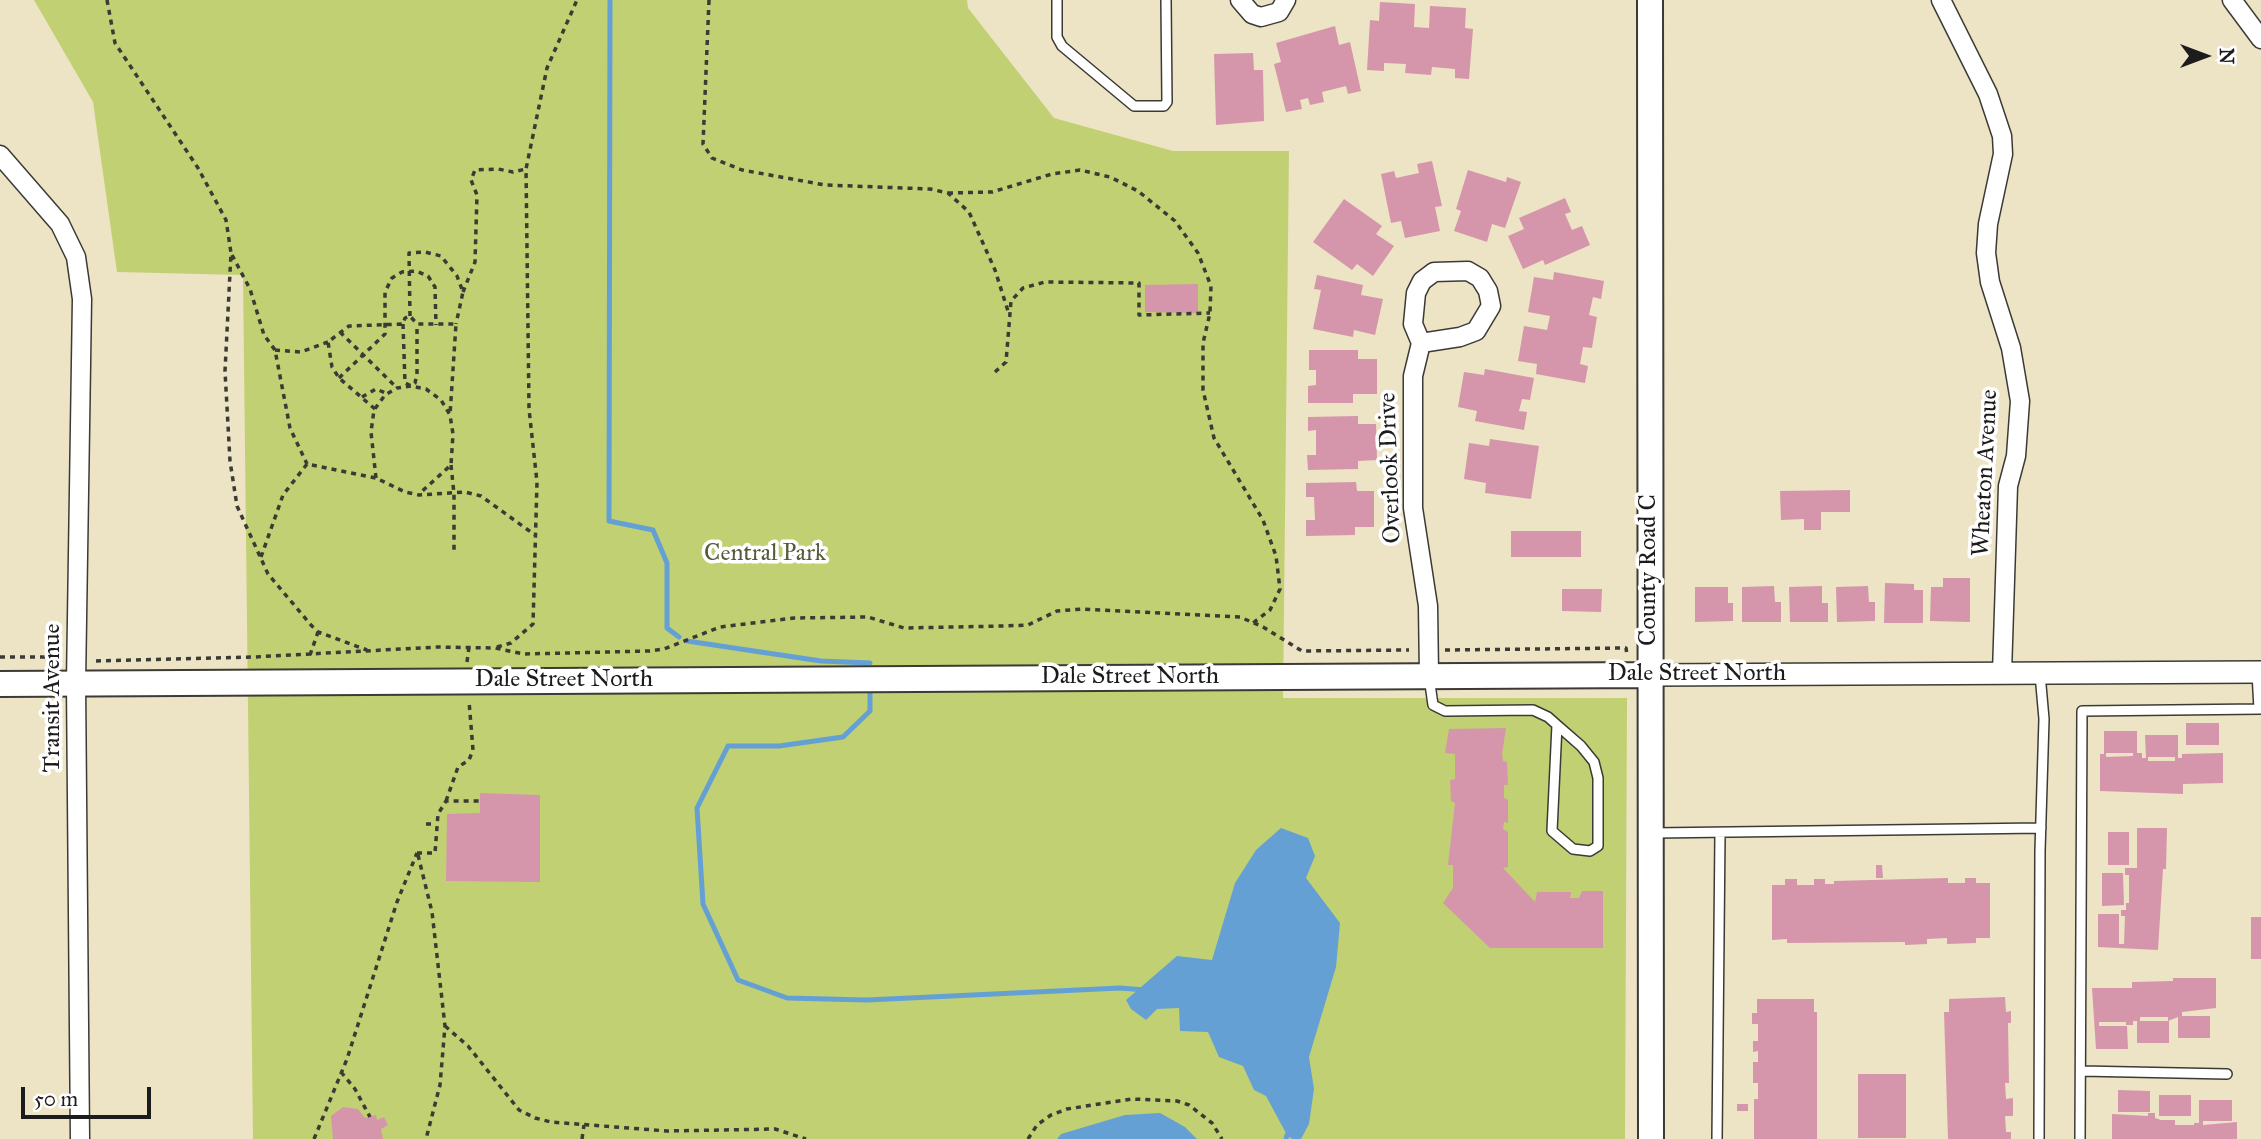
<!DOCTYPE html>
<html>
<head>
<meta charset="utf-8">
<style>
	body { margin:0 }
	#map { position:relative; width:2261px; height:1139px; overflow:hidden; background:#ece4c4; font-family:"IM FELL Great Primer",serif }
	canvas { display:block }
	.north { position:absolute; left:2170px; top:21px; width:70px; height:70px; -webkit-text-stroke:5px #fff; paint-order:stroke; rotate:90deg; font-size:19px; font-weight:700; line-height:28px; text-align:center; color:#1c1c1c }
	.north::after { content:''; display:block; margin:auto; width:24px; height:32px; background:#1c1c1c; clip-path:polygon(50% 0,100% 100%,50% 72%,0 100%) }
	.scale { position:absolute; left:21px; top:1087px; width:130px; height:32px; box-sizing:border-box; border:4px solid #1c1c1c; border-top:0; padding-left:9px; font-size:21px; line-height:24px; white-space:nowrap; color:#1c1c1c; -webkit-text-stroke:5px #fff; paint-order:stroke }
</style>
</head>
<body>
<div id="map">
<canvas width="2261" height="1139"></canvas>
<div class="north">N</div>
<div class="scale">50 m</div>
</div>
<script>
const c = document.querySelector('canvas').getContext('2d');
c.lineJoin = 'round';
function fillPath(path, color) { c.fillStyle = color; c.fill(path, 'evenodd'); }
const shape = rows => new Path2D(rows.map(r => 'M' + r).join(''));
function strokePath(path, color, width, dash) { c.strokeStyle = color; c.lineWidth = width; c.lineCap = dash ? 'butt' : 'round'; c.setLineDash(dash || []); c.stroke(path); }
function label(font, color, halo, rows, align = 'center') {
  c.font = font + ' "IM FELL Great Primer",serif'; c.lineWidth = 7; c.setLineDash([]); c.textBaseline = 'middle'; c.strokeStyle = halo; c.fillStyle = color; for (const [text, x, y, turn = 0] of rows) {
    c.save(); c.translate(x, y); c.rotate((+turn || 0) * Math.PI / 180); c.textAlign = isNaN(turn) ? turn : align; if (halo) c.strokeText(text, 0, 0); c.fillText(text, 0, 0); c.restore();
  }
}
const green = shape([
	[34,0,967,0,968,8,1054,118,1173,151,1289,151,1283,698,1627,698,1625,1139,253,1139,243,275,117,272,93,102]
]);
const water = shape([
	[1281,828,1308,838,1315,856,1306,878,1340,923,1336,967,1309,1057,1314,1089,1309,1124,1301,1139,1292,1139,1287,1135,1266,1096,1254,1090,1243,1066,1219,1057,1208,1032,1180,1031,1179,1008,1157,1009,1146,1020,1131,1009,1126,1000,1177,956,1212,960,1235,883,1256,850],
	[1160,1113,1185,1127,1197,1139,1057,1139,1061,1134,1125,1115]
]);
const stream = shape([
	[610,0,609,521,653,530,667,563,667,628,679,637],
	[687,641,821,661,870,663],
	[870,694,870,711,843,737,779,746,728,746,697,808,703,904,738,980,787,998,867,1000,1120,988,1145,990],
	[1286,1139,1287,1135]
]);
const building = shape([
	[1380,2,1415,4,1414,27,1429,28,1430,6,1466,8,1465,28,1473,29,1469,79,1455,78,1455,69,1432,67,1431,75,1405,73,1406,64,1384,63,1384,71,1367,70,1370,20,1379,21],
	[1335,26,1339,45,1350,42,1361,91,1348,94,1346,86,1322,92,1324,102,1310,105,1308,98,1300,100,1302,109,1286,112,1274,64,1281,62,1276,43],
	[1253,53,1254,70,1263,70,1264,121,1216,125,1214,54],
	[1432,161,1442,206,1435,207,1440,231,1405,238,1401,221,1391,223,1381,174,1394,171,1396,178,1419,173,1417,164],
	[1468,170,1506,182,1507,177,1521,182,1505,228,1492,224,1487,242,1454,231,1461,211,1456,209],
	[1565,198,1571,212,1565,214,1572,230,1582,226,1590,245,1545,265,1543,260,1523,269,1508,236,1524,229,1519,218],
	[1344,199,1382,226,1376,234,1394,246,1373,276,1357,264,1352,270,1313,242],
	[1554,272,1604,281,1601,299,1593,297,1589,315,1597,317,1592,348,1583,347,1580,364,1588,366,1585,383,1536,374,1537,364,1518,361,1524,326,1547,330,1550,316,1528,312,1534,277,1553,280],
	[1317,275,1363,285,1361,295,1383,299,1375,335,1354,330,1353,337,1313,329,1321,290,1314,289],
	[1198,284,1198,313,1145,312,1145,285],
	[1309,350,1358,350,1358,359,1377,359,1377,394,1353,394,1353,403,1308,403,1308,386,1316,385,1316,370,1309,370],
	[1485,369,1534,378,1530,400,1522,399,1519,411,1527,412,1524,430,1475,421,1477,411,1458,407,1464,372,1484,375],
	[1358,416,1358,424,1376,424,1377,460,1358,461,1358,469,1308,470,1307,455,1316,455,1316,430,1308,431,1308,417],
	[1490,439,1539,446,1531,499,1485,493,1486,483,1464,479,1469,443,1489,446],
	[1356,482,1357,491,1374,491,1374,527,1355,527,1355,535,1306,536,1306,520,1315,520,1314,497,1306,497,1306,483],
	[1850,490,1850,512,1821,512,1821,530,1804,530,1804,519,1781,520,1780,491],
	[1511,531,1581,531,1581,557,1511,557],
	[1943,578,1970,578,1970,622,1930,621,1931,587,1943,587],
	[1885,583,1914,584,1914,590,1923,590,1923,623,1884,623],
	[1774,586,1775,602,1781,602,1781,622,1742,622,1742,587],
	[1822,586,1822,603,1828,603,1828,622,1790,622,1789,587],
	[1868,586,1869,602,1875,602,1875,621,1837,622,1836,587],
	[1695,587,1728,587,1728,603,1733,603,1733,621,1695,622],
	[1562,589,1602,589,1601,612,1562,611],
	[2186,723,2219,723,2219,745,2186,745],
	[1506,728,1502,754,1503,761,1507,762,1508,785,1504,785,1504,798,1508,800,1508,823,1504,822,1503,829,1508,832,1508,867,1503,868,1535,902,1537,892,1571,892,1570,898,1579,898,1582,891,1603,891,1603,948,1490,948,1443,903,1453,888,1453,865,1448,865,1455,803,1451,801,1450,780,1455,779,1455,754,1445,753,1449,729],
	[2104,731,2137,731,2137,753,2142,753,2142,758,2146,758,2145,735,2178,735,2178,758,2182,758,2182,754,2223,753,2223,783,2183,784,2183,794,2100,791,2100,754,2104,754],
	[2106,753,2133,753,2133,756,2106,757],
	[2148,757,2175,757,2175,761,2148,761],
	[480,793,540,795,540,882,446,881,447,814,480,813],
	[2137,828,2167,828,2166,869,2163,869,2158,950,2098,947,2098,914,2119,914,2119,944,2124,944,2125,916,2121,916,2121,910,2126,910,2126,903,2129,903,2129,875,2125,875,2125,868,2137,868],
	[2108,832,2129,832,2129,865,2108,865],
	[1876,865,1882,865,1883,878,1876,878],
	[2102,873,2123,873,2124,905,2102,906],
	[1948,878,1948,883,1965,883,1965,878,1976,878,1976,883,1990,883,1990,938,1976,938,1976,943,1947,944,1947,938,1927,939,1927,944,1905,945,1905,942,1787,943,1787,939,1772,940,1772,885,1785,885,1785,879,1797,879,1797,885,1814,885,1814,879,1825,879,1825,884,1834,884,1834,881],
	[2251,917,2261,917,2261,959,2251,959],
	[2173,978,2216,978,2216,1008,2182,1012,2182,1016,2210,1016,2210,1038,2178,1038,2178,1017,2168,1021,2168,1017,2140,1017,2140,1021,2169,1021,2169,1043,2137,1043,2137,1021,2133,1021,2133,1025,2126,1025,2126,1022,2099,1022,2099,1026,2127,1026,2128,1049,2096,1049,2092,988,2132,988,2132,982,2173,981],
	[2005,997,2006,1012,2011,1011,2011,1023,2008,1023,2009,1083,2005,1083,2006,1099,2013,1098,2013,1116,2005,1116,2006,1132,2011,1132,2011,1139,1948,1139,1944,1012,1949,1012,1949,999],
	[1757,999,1814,999,1814,1012,1817,1012,1817,1139,1754,1139,1754,1099,1758,1099,1758,1083,1753,1083,1753,1062,1758,1062,1758,1051,1753,1052,1753,1041,1758,1041,1758,1024,1752,1024,1752,1013,1757,1013],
	[1858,1074,1906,1074,1906,1138,1858,1138],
	[2118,1090,2150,1091,2150,1112,2118,1112],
	[2159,1095,2191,1095,2191,1116,2159,1116],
	[2199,1100,2232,1100,2232,1121,2203,1121,2203,1125,2237,1122,2237,1139,2112,1139,2112,1114,2148,1116,2148,1113,2155,1113,2155,1118,2161,1120,2175,1120,2175,1125,2194,1125,2194,1123,2199,1123],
	[1737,1104,1748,1104,1748,1111,1737,1111],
	[343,1107,358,1109,365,1118,376,1115,377,1120,384,1117,388,1125,381,1129,383,1139,333,1139,331,1116]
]);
const path = shape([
	[107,0,115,43,198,168,226,220,231,253,225,371,230,461,237,506,268,574,311,625,318,632,367,650],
	[709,0,703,144,712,158,742,170,825,185,930,189,948,193,969,212,995,270,1008,311],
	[948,193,992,192,1052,174,1080,170,1110,177,1138,191,1175,221,1198,253,1211,286,1210,313,1203,343,1203,390,1214,438,1263,520,1276,556,1280,589,1270,610,1253,623],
	[232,255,250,289,264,335,275,350,290,428,307,464],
	[463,292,475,262,477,195,471,180,475,170,498,169,513,172,526,169],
	[410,316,409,253,425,252,441,256,457,276,463,292,456,324],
	[403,324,405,383,411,386,415,383,417,374,417,324],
	[340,332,397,388],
	[275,350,301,352,328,342],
	[995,372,1006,362,1011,301,1023,288,1045,282,1139,283,1139,315,1210,313],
	[339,378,385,334,385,292,392,278,402,272,416,271,428,276,435,287,436,325],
	[362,397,376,389,388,394],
	[375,409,339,378,332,367,328,342,349,326,403,324,405,318,410,316,417,324,456,324,450,415],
	[451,465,454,494,454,552],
	[376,478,371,432,374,410,385,395,397,388,411,386,426,389,441,400,450,415,453,434,451,465,419,494],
	[261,557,283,495,307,464,376,478,405,492,419,495,465,492,481,496,535,535],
	[497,647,511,643,533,624,537,482,529,409,526,169,547,68,577,0],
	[1445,650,1626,648,1627,655],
	[310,655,318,632],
	[0,657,61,657],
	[96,661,254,657,438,647,495,648,524,654,650,651,664,649,720,627,794,618,868,617,904,628,1004,626,1028,625,1057,611,1082,609,1240,617,1263,627,1302,651,1409,650],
	[467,662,469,647],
	[446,801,458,767,469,760,473,750,469,701],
	[426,824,436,824],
	[417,853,435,853,438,814,446,801,479,801],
	[418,855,432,912,445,1026,440,1085,426,1139],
	[445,1026,468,1046,519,1110,535,1118,551,1122,667,1131,775,1129,806,1139],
	[341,1072,355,1089,370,1117],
	[314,1139,347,1059,397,902,417,853],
	[582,1139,584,1125],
	[1028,1139,1037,1125,1051,1115,1067,1109,1132,1099,1177,1101,1189,1105,1212,1123,1222,1139]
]);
const service = shape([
	[1057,0,1057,37,1062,46,1134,106,1164,106,1167,102,1166,0],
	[2257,673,2259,709],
	[1429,677,1433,705,1445,711,1533,710,1548,717,1557,725,1581,746,1594,762,1598,778,1598,846,1590,851,1573,849,1552,831,1557,725],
	[1654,833,2041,828],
	[2081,1071,2227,1074],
	[1717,1139,1720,833],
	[2039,1139,2040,851,2044,719,2040,674],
	[2080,1139,2082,711,2261,709]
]);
const minor = shape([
	[1240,0,1252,14,1261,17,1279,12,1286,0],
	[1941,0,1988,94,2002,136,2003,154,1988,224,1986,253,1990,282,2011,348,2020,401,2016,456,2008,486,2002,673],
	[2232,0,2261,39],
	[0,155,60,224,76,257,82,299,76,683,80,1139],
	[1421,343,1460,337,1476,331,1491,306,1488,291,1480,278,1468,271,1434,272,1422,281,1416,293,1413,324,1421,343,1413,376,1413,508,1428,606,1429,675]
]);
const tertiary = shape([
	[1649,675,2261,672]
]);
const secondary = shape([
	[1650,0,1651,1139],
	[0,684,1649,675]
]);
const streetNames = [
	["Overlook Drive",1391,468,-92],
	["Wheaton Avenue",1986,473,-87],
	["County Road C",1649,570,-90],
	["Dale Street North",1697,674],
	["Dale Street North",1130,677],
	["Dale Street North",564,680],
	["Transit Avenue",53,698,-90]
];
const parkNames = [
	["Central Park",765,554]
];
fillPath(green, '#c1d072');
fillPath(water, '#65a0d5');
strokePath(stream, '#65a0d5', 5);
fillPath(building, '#d596ab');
strokePath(service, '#3b3a35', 12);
strokePath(minor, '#3b3a35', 21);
strokePath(tertiary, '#3b3a35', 24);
strokePath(secondary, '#3b3a35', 28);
strokePath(path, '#3b3a35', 3.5, [5, 5]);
strokePath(service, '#fff', 9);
strokePath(minor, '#fff', 18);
strokePath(tertiary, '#fff', 21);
strokePath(secondary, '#fff', 24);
label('24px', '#1c1c1c', '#fff', streetNames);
label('24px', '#565b3a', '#fff', parkNames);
</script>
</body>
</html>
